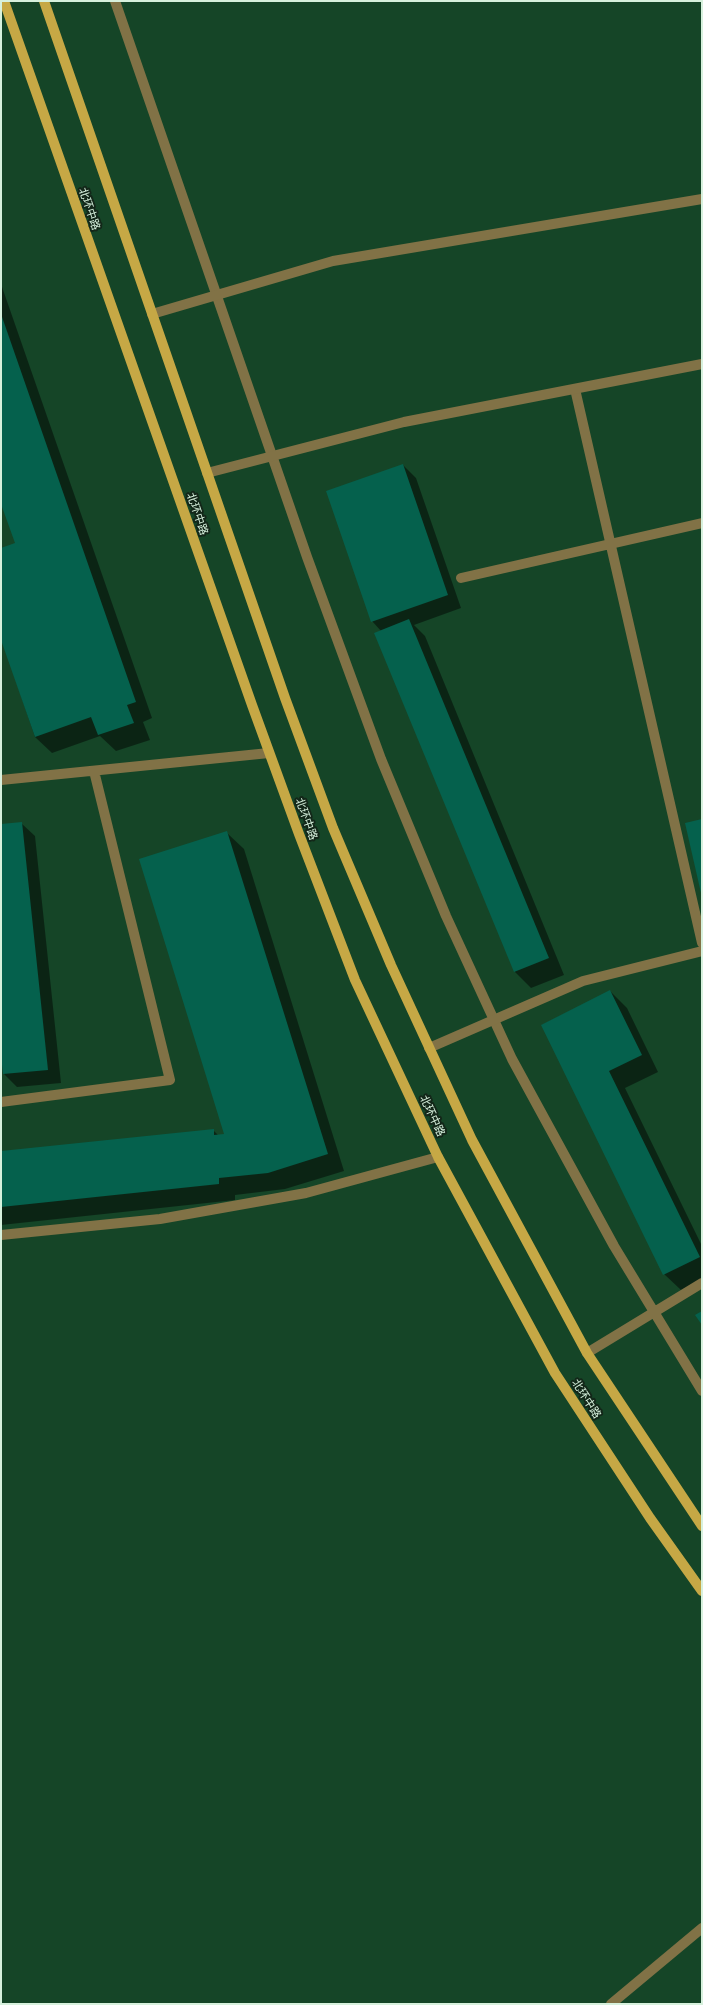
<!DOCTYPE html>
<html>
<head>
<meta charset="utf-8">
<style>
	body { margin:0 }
	#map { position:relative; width:703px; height:2005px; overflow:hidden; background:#154527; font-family:Lora,serif }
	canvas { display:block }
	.frame { position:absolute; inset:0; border:2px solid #d7f1dd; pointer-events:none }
</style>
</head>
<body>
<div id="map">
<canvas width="703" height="2005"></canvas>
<div class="frame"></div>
</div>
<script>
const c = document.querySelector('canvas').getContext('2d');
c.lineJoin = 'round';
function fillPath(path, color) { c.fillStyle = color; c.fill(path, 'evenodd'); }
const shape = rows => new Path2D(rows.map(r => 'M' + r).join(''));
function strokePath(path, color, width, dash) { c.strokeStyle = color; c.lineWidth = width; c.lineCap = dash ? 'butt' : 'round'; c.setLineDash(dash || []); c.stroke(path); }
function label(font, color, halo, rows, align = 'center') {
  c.font = font + ' Lora,"Noto Sans SC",serif'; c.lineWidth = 4; c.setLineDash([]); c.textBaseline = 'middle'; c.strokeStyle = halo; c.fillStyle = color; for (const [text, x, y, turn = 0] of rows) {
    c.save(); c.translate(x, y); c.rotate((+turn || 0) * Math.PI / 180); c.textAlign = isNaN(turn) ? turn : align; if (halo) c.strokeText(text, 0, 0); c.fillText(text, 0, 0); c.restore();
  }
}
const shadow = shape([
	[1,284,152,718,143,722,150,740,116,751,100,736,52,753,35,737,1,637,1,549,16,544,1,501],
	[403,465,416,478,461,608,414,625,425,636,564,975,531,988,515,972,376,633,381,631,372,621],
	[21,823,35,836,61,1083,17,1087,4,1074,1,1047,1,825],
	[227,833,244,849,344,1171,285,1189,235,1195,235,1200,1,1225,1,1152,213,1130,219,1136,226,1135],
	[610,991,627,1008,658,1072,625,1088,702,1246,702,1280,681,1290,664,1274,542,1025]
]);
const building = shape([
	[1,314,136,702,127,705,134,723,98,735,91,717,35,737,1,640,1,548,15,543,1,504],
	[403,464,448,595,371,622,326,491],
	[409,619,549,958,514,972,374,633],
	[702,819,702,893,701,893,685,823],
	[22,822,48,1070,3,1074,1,1056,1,824],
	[227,831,328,1154,268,1173,219,1178,219,1184,1,1207,1,1151,214,1129,214,1135,224,1134,139,859],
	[610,990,642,1055,609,1071,700,1257,663,1275,541,1025],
	[702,1311,702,1325,695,1315]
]);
const lane = shape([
	[115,1,307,557,381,759,446,916,512,1059,614,1246,702,1391],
	[575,389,702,943],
	[461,578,702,523],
	[1,780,269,753],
	[1,1102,170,1080,94,771],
	[587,1353,702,1283]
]);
const street = shape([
	[152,314,333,261,702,199],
	[207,473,404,422,702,364],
	[429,1048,583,981,702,951],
	[1,1235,160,1219,306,1193,438,1157],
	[611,2004,702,1928]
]);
const primary = shape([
	[4,1,252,705,299,834,355,980,438,1157,555,1373,650,1518,702,1591],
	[44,1,285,698,333,828,391,965,472,1140,587,1353,702,1526]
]);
const streetNames = [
	["北环中路",89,209,71],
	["北环中路",197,514,71],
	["北环中路",306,819,70],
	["北环中路",432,1116,65],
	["北环中路",586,1399,57]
];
fillPath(shadow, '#0007');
fillPath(building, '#05614d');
strokePath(lane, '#817246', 10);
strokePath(street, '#817246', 10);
strokePath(primary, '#c6a845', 10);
label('11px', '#d7f1dd', '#132719', streetNames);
</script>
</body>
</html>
